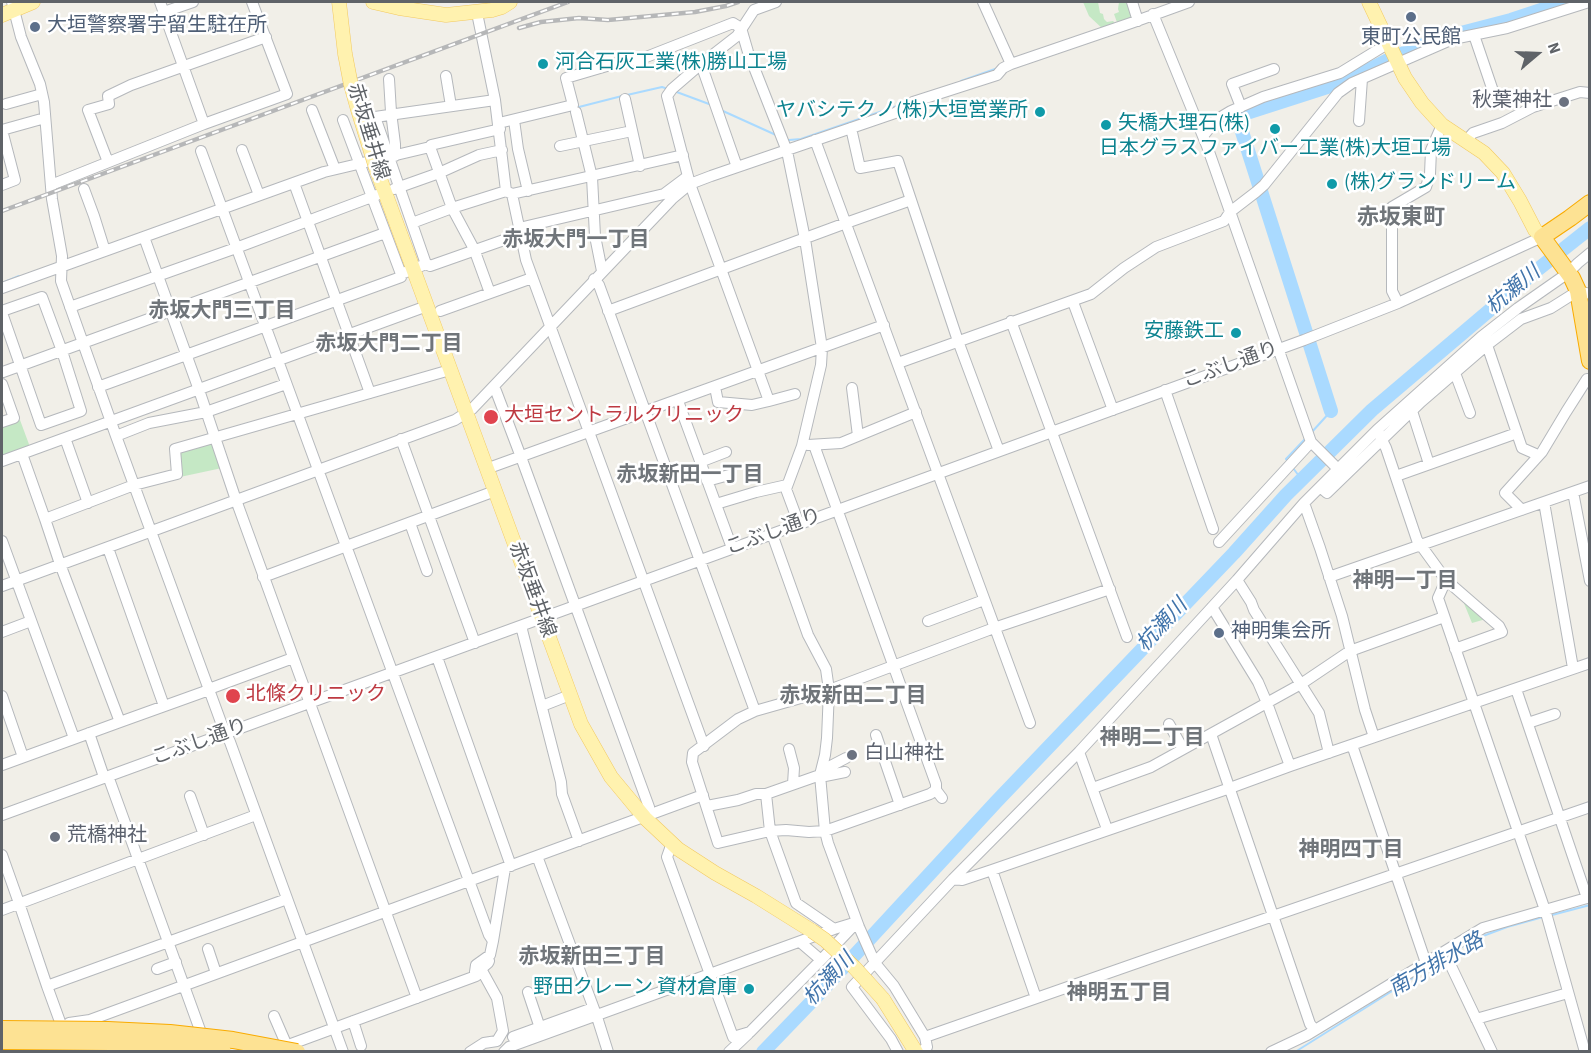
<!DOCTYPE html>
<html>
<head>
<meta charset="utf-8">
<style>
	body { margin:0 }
	#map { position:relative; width:1591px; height:1053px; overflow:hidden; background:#f1efe8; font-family:"Source Sans 3",sans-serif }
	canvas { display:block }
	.frame { position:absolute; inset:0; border:3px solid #5f6368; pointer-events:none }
	.north { position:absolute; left:1507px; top:24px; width:60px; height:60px; -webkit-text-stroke:4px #fff; paint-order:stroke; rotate:71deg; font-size:16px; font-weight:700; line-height:24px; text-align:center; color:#5f6368 }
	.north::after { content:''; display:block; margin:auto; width:21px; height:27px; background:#5f6368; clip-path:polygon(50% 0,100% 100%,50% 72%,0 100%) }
</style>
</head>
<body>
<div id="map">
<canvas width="1591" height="1053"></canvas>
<div class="frame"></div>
<div class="north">N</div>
</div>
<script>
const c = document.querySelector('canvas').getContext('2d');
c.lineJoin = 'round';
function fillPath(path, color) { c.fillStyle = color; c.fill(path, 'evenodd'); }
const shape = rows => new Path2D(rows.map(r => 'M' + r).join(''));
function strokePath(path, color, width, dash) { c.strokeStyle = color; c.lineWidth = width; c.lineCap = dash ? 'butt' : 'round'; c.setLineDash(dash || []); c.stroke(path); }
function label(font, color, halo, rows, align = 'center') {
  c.font = font + ' "Source Sans 3","Noto Sans JP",sans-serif'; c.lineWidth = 5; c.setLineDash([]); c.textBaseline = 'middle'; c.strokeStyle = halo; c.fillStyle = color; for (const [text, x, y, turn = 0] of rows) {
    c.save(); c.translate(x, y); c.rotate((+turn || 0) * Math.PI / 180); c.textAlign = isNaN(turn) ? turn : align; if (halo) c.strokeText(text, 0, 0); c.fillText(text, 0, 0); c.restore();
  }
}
const green = shape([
	[1083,2,1098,2,1100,13,1103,14,1104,19,1107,22,1113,21,1115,23,1105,31,1089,16],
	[1119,2,1129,2,1136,19,1118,25,1114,14,1119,12,1118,9],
	[20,420,30,447,2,458,2,426],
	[211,439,222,468,180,477,178,450],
	[1463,601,1486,619,1472,623]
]);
const stream = shape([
	[961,81,998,68],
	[674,91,709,104],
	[627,95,662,87,668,89],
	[575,108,622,96],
	[723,111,776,135],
	[789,140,801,139,897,106],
	[2,283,19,276],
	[1311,433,1331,411],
	[1288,461,1286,459,1305,439],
	[1293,468,1302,480],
	[1552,915,1590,905],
	[1295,1052,1475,939,1507,927,1543,917]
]);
const river = shape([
	[1331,411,1237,116,1349,80,1390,59,1438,39,1511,20,1565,2],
	[763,1052,816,997,996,802,1234,553,1286,495,1372,410,1537,270,1590,228]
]);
const minor = shape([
	[12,2,21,37,40,84,44,102,52,199,62,256,61,281,116,436,222,725,230,742,343,1052],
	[776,2,754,10,737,36,701,64,672,89,667,96,690,184,769,401,795,394],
	[983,2,1011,64],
	[1132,2,1138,21],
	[164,12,193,2],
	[477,13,495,100,506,191,512,194,526,260,704,746],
	[1153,14,1207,146,1311,442,1338,469],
	[1474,35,1493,91],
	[701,64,737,167],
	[446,76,451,106],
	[389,79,391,112,395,144,395,156],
	[625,99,640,166],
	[6,104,42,94],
	[1241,107,1232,84,1274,69],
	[312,110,335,169],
	[576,112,592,177,595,236,602,271],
	[343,120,401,274],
	[514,120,518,149,528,191],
	[1359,121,1362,79],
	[499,123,573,105,566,78,617,63,641,59,733,23,741,28,748,52,787,151,805,239,822,348,821,365,802,446,786,489,799,524],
	[204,124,287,94,252,2],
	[851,128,860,168,898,161,958,341,999,451],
	[2,130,15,180,2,185],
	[2,130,45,118],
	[1203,136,1216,120,1231,111,1263,97,1340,73,1389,43],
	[815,140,1030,723],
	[1466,141,1473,133,1502,123,1533,107,1580,92,1590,93],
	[560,146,632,131],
	[430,147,431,145,500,129],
	[242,150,259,195],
	[201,151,489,935,493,941,490,955,476,965,475,972,476,976,283,1047],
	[108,162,88,110,109,104,108,96,131,85,266,37],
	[294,183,370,393],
	[51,185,204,124,160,2],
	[84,189,94,216,105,251],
	[394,189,439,173,479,155,502,150],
	[512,194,683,155],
	[412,223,452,208,506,191],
	[519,228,664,194,688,176],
	[144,237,199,390,236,500,417,998],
	[426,264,430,266,521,234],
	[594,279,599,285,755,711],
	[2,288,324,172,430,147,452,208,474,249,490,293],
	[1073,302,1113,410],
	[1398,303,1392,291,1392,207,1426,187,1430,174,1431,150,1442,125],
	[70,307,236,248,377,195],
	[2,311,42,297,62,351,81,411,41,425,2,313],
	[440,311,532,278],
	[608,311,846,223,911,200],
	[1011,321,1127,637],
	[1481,337,1518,308,1568,273,1578,263,1590,253],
	[898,363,1091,294,1124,268,1156,247,1224,221,1230,212,1256,192,1264,185,1338,93,1352,83,1453,39,1507,28,1589,2],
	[3,372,385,233],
	[1455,373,1470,413],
	[98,387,401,277,401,274,426,264,375,117,495,100],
	[493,387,496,391,521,457,649,807,645,818],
	[715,387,718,402,752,405,769,401],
	[852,388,858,436],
	[1165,390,1213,529],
	[678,401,732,548],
	[1412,411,1429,464],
	[2,422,14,418,2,384],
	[1377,430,1386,448,1417,540,1446,580,1438,598,1546,913,1585,1052],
	[116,436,149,423,206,412,286,384],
	[65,438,88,503],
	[401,439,475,643],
	[808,445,841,443,916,412],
	[814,445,936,784,936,790,942,798],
	[22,454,45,519],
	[2,461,427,306],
	[700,462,726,452],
	[486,469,884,325],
	[1396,476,1517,433],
	[707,481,729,475],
	[1320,487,1327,493,1421,402,1487,345,1521,319,1551,308,1578,291,1590,294],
	[1573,492,1590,581],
	[1544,502,1573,668],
	[1304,503,1320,548,1342,616,1365,710,1374,737],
	[716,504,756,492,787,485],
	[1522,510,1505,493,1542,452,1566,412,1587,379,1590,379],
	[410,523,427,571],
	[772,534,808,635,826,669,829,690,827,738,825,755,820,775,825,831,828,843,859,927,875,963,894,986,925,1037,927,1047,920,1052],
	[2,541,74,738],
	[1219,542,1311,442],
	[108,548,164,706],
	[263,577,495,491],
	[1329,577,1590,486],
	[1237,580,1251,602,1254,610,1319,713,1329,753],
	[1446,580,1499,626,1502,632,1455,649],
	[2,586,455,420,472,409,672,199,690,184,711,176,895,113,913,102,997,75,1003,68,1011,64,1131,23,1189,2],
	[1212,607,1258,682,1267,703,1290,766],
	[928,621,984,600],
	[521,626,561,782,562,794,579,841],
	[2,632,31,621],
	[437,657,511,866],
	[209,689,293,658],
	[1516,689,1587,898],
	[209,690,120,722,60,564,45,519,134,485,177,474,175,449,450,370],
	[2,696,23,757],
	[542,706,570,695],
	[1528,723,1555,714],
	[1169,724,1183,749],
	[89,733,104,777],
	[1211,734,1310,1024,1315,1030],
	[876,735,900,805],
	[1352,745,1426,963],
	[789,749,794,768,793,784],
	[1079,752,1107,829],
	[2,765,120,722],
	[821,771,846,758],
	[108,776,204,1041],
	[820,777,845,772],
	[1093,788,1151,767,1301,684,1350,651,1444,617],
	[936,790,930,794,825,831,809,832,786,830,770,831,718,843,692,762,693,753,738,719,755,711,829,690,994,628,1110,589],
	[766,794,820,775],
	[190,796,204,835],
	[707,806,738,800,756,794,766,794,770,831,796,903,834,929,857,922],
	[2,815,1304,340,1398,303,1542,237],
	[672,843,667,857,733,1037,750,1032,821,960],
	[2,855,19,903,47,986,71,1052],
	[537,856,597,1017,608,1052],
	[992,870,1036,998],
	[953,879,962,880,992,870,1230,788,1290,766,1590,663],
	[2,910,256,815],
	[493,941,505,868],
	[800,942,821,960,857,922],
	[208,949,216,973],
	[1451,966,1492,1052],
	[157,969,176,962],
	[47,986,287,899],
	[528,992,540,1028],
	[274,1016,287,1046],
	[1476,1019,1568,993],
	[353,1021,361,1046],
	[69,1023,90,1020,703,795],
	[513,1037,593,1008],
	[925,1037,1151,958,1590,807],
	[470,1052,484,1043,497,1041,503,1031,497,998,481,969,488,963,489,961],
	[504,1052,509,1047,834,929],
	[729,1052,748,1034],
	[898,1052,891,1039,852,987,953,879,1079,752,1237,580,1304,503,1377,430,1481,337,1487,345,1522,448,1538,455],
	[1271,1052,1307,1035,1483,928,1590,897]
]);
const major = shape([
	[373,2,399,8,446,15,492,10,502,7,510,2],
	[1369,2,1405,78,1422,103,1442,125,1484,153,1503,173,1520,201,1535,230,1542,237],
	[2,15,33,2],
	[376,168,581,724,611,777,645,818,678,849,715,873,756,896,812,931],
	[883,999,916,1052]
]);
const highway = shape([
	[1590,203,1570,218,1542,237,1572,278,1578,291,1590,361],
	[2,1051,3,1052]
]);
const rail = shape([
	[519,28,541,22,579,18,608,20,695,12,726,6,738,2],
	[2,211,568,2]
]);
const majorBridge = shape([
	[339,2,345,54,351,85,358,110,376,168],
	[812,931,825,940,854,967,883,999]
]);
const highwayBridge = shape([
	[2,1029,108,1030,170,1033,233,1040,297,1052],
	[2,1041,111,1042,169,1045,223,1052]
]);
const markers = [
	[1411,17,6,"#5c6f8a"],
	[35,27,6,"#5c6f8a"],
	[543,64,6,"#0f9aa8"],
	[1564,102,6,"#6b7280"],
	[1040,112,6,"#0f9aa8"],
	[1106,125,6,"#0f9aa8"],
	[1275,129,6,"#0f9aa8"],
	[1332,184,6,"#0f9aa8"],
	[1236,333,6,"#0f9aa8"],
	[491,417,8,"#e0444e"],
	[1219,633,6,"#5c6f8a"],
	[233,696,8,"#e0444e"],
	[852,755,6,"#6b7280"],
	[55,837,6,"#6b7280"],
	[749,989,6,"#0f9aa8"]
];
const serviceNames = [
	["大垣警察署宇留生駐在所",47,27],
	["東町公民館",1411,39,"center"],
	["神明集会所",1231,633]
];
const cultureNames = [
	["河合石灰工業(株)勝山工場",555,64],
	["ヤバシテクノ(株)大垣営業所",1028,112,"right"],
	["矢橋大理石(株)",1118,125],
	["日本グラスファイバー工業(株)大垣工場",1275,150,"center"],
	["(株)グランドリーム",1344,184],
	["安藤鉄工",1224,333,"right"],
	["野田クレーン 資材倉庫",737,989,"right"]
];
const worshipNames = [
	["秋葉神社",1552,102,"right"],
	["白山神社",864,755],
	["荒橋神社",67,837]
];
const streetNames = [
	["赤坂垂井線",367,132,73],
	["こぶし通り",1231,366,-20],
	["こぶし通り",774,533,-20],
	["赤坂垂井線",531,590,70],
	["こぶし通り",200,743,-20]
];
const healthNames = [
	["大垣セントラルクリニック",504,417],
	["北條クリニック",246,696]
];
const neighbourhoodNames = [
	["赤坂大門一丁目",576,241],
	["赤坂大門三丁目",222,312],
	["赤坂大門二丁目",389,345],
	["赤坂新田一丁目",690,476],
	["神明一丁目",1405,582],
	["赤坂新田二丁目",853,697],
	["神明二丁目",1152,739],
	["神明四丁目",1351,851],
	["赤坂新田三丁目",592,958],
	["神明五丁目",1119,994]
];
const waterNames = [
	["杭瀬川",1514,291,-40],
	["杭瀬川",1163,626,-47],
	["南方排水路",1437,966,-30],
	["杭瀬川",830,980,-47]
];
const quarterNames = [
	["赤坂東町",1401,219]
];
fillPath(green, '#c5e8c5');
strokePath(stream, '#aadaff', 2);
strokePath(river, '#aadaff', 14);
strokePath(minor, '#b5b8bc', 12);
strokePath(major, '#f2c960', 15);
strokePath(highway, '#f9ab00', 18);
strokePath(minor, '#fff', 10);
strokePath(major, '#fff2af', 14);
strokePath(highway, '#fde293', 16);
strokePath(rail, '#b6b7b8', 4.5);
strokePath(rail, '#fff', 2, [7]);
strokePath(majorBridge, '#f2c960', 15, []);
strokePath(highwayBridge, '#f9ab00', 18, []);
strokePath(majorBridge, '#fff2af', 14);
strokePath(highwayBridge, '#fde293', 16);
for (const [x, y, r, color] of markers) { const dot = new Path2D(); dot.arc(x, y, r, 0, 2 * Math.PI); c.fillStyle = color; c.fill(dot); strokePath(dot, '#fff', 2); }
label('20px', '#4e5e75', '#fff', serviceNames, 'left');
label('20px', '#0d838f', '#fff', cultureNames, 'left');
label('20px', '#5b616d', '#fff', worshipNames, 'left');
label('20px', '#5f6368', '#fff', streetNames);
label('20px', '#be3a42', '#fff', healthNames, 'left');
label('bold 21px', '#70757a', '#fff', neighbourhoodNames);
label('italic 21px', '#4174aa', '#fff', waterNames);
label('bold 22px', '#70757a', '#fff', quarterNames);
</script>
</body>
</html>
